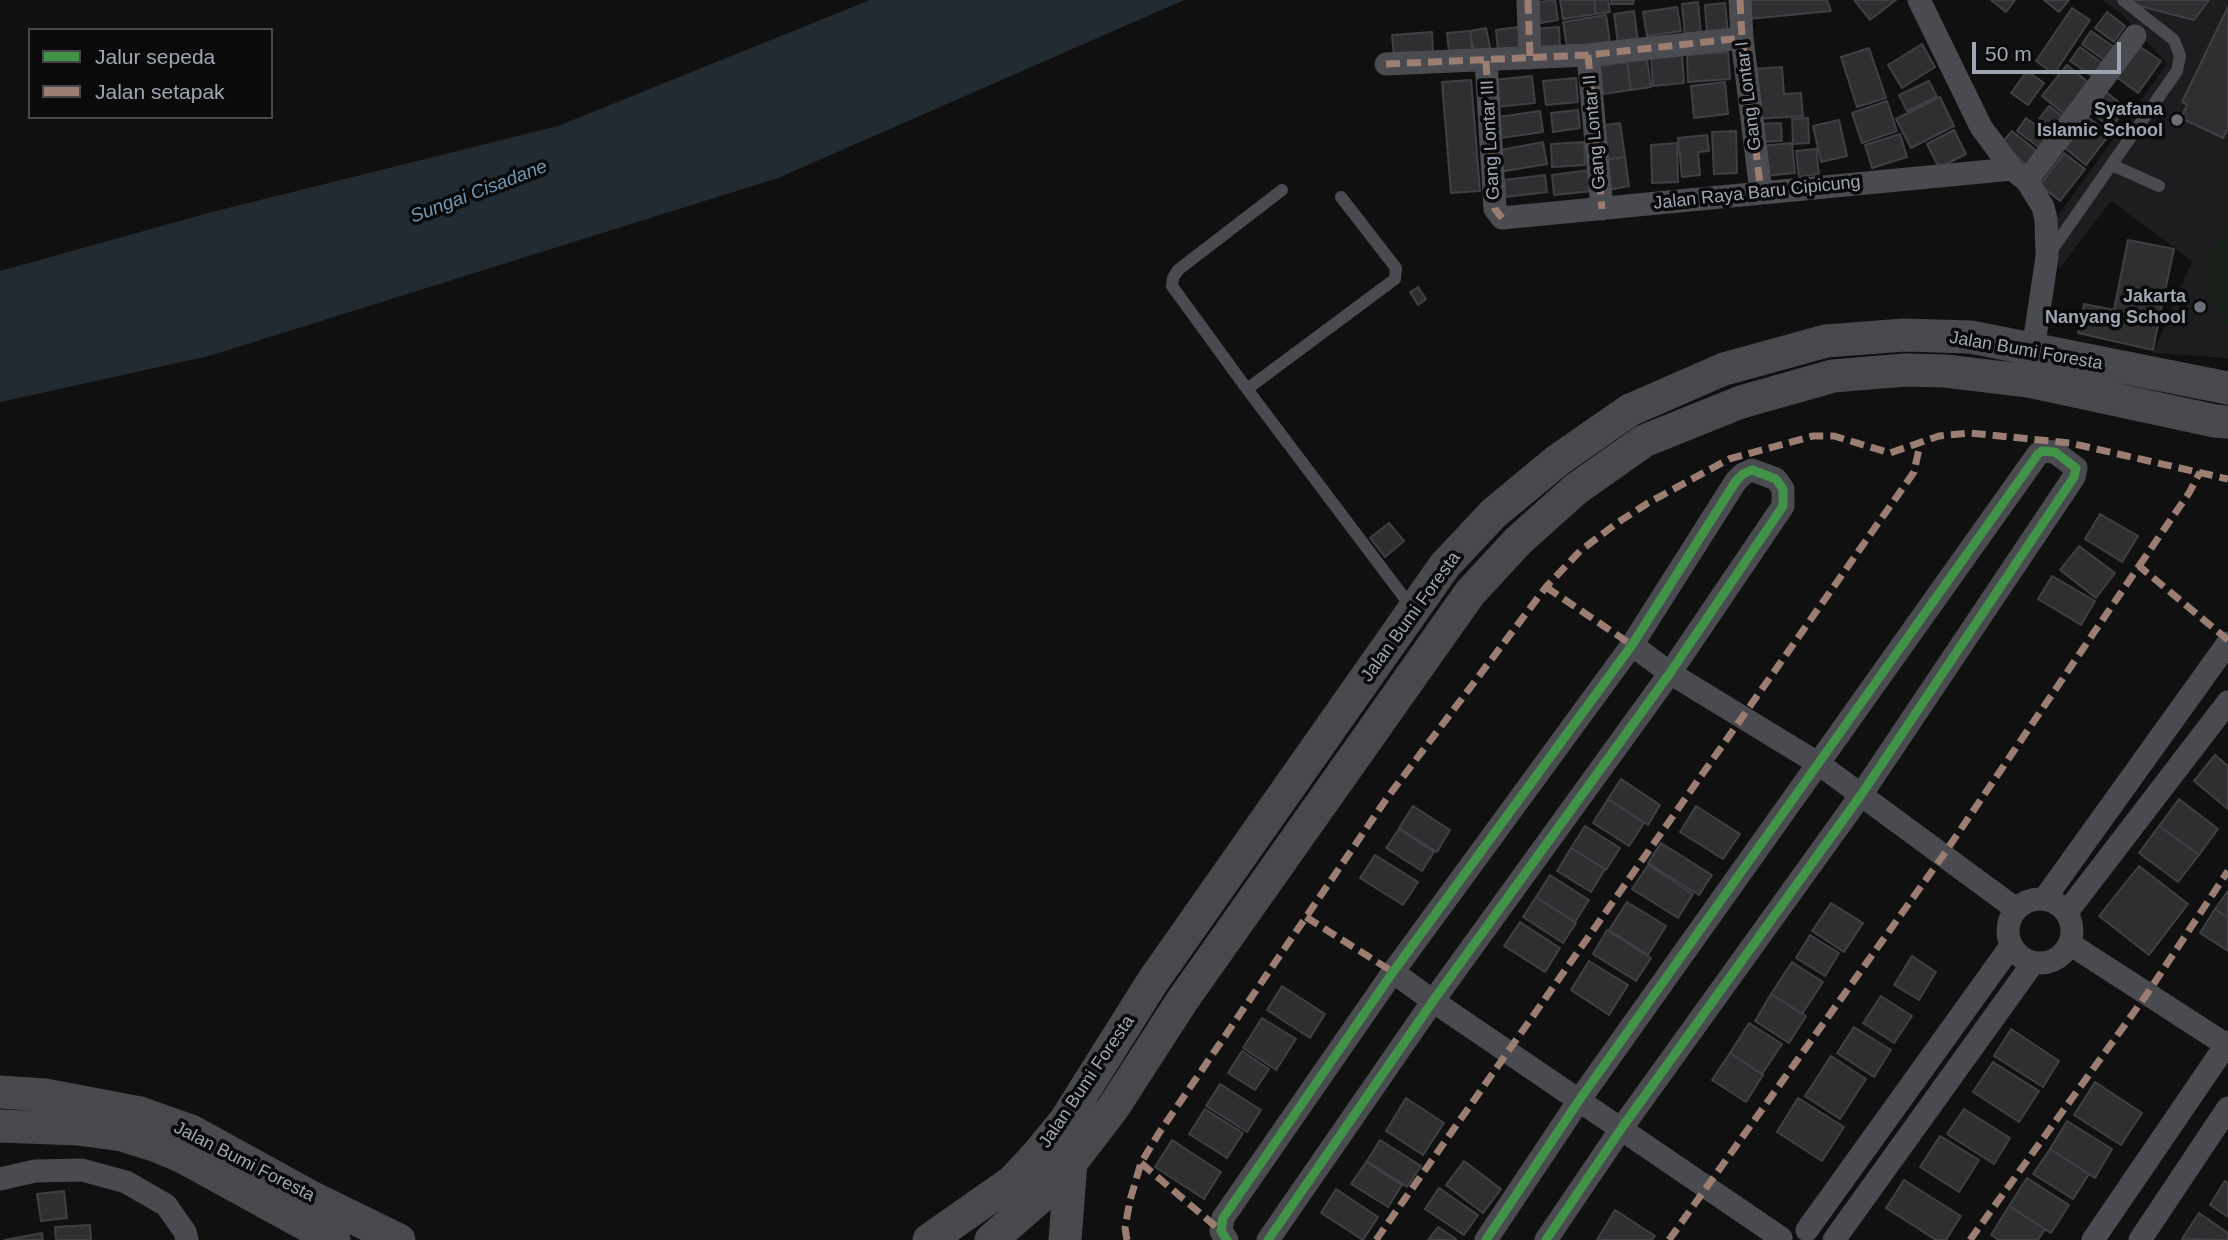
<!DOCTYPE html>
<html>
<head>
<meta charset="utf-8">
<style>
	body { margin:0 }
	#map { position:relative; width:2228px; height:1240px; overflow:hidden; background:#101010; font-family:Helvetica,sans-serif }
	canvas { display:block }
	.legend { position:absolute; left:28px; top:28px; width:245px; height:91px; box-sizing:border-box; background:#0a0a0b; border:2px solid #46484e; margin:0; padding:9px 12px; list-style:none; font-size:21px; color:#9fa6b3 }
	.legend li { display:flex; align-items:center; gap:14px; height:35px }
	.legend b { width:35px; border:2px solid #46484e }
	.scale { position:absolute; left:1972px; top:42px; width:149px; height:32px; box-sizing:border-box; border:4px solid #9fa6b3; border-top:0; padding-left:9px; font-size:21px; line-height:24px; white-space:nowrap; color:#9fa6b3; -webkit-text-stroke:5px #0a0a0b; paint-order:stroke }
</style>
</head>
<body>
<div id="map">
<canvas width="2228" height="1240"></canvas>
<ul class="legend">
<li><b style="height:9px;background:#419447"></b>Jalur sepeda</li>
<li><b style="height:9px;background:#9b7d72"></b>Jalan setapak</li>
</ul>
<div class="scale">50 m</div>
</div>
<script>
const c = document.querySelector('canvas').getContext('2d');
c.lineJoin = 'round';
function fillPath(path, color) { c.fillStyle = color; c.fill(path, 'evenodd'); }
const shape = rows => new Path2D(rows.map(r => 'M' + r).join(''));
function strokePath(path, color, width, dash) { c.strokeStyle = color; c.lineWidth = width; c.lineCap = dash ? 'butt' : 'round'; c.setLineDash(dash || []); c.stroke(path); }
function label(font, color, halo, rows, align = 'center') {
  c.font = font + ' Helvetica,sans-serif'; c.lineWidth = 7; c.setLineDash([]); c.textBaseline = 'middle'; c.strokeStyle = halo; c.fillStyle = color; for (const [text, x, y, turn = 0] of rows) {
    c.save(); c.translate(x, y); c.rotate((+turn || 0) * Math.PI / 180); c.textAlign = isNaN(turn) ? turn : align; if (halo) c.strokeText(text, 0, 0); c.fillText(text, 0, 0); c.restore();
  }
}
const built = shape([
	[2102,0,2228,0,2228,358,2153,353,2192,261,2111,201,2059,269,2055,220,2167,64,2122,14]
]);
const green = shape([
	[2228,224,2228,325,2218,318,2205,284,2209,254]
]);
const water = shape([
	[870,0,1184,0,778,178,209,356,0,402,0,271,212,212,558,126]
]);
const building = shape([
	[1555,0,1558,20,1535,24,1532,3,1555,0],
	[1560,0,1594,0,1596,14,1563,19,1560,0],
	[1594,0,1608,0,1610,12,1596,14,1594,0],
	[1611,0,1634,0,1633,4,1611,4,1611,0],
	[1747,0,1827,0,1831,11,1748,19,1747,0],
	[1854,0,1896,0,1870,20,1854,0],
	[1991,0,2015,0,2006,12,1991,0],
	[2044,0,2069,0,2059,12,2044,0],
	[2129,0,2209,0,2194,20,2136,5,2129,0],
	[1698,2,1701,34,1685,36,1682,4,1698,2],
	[1725,3,1728,33,1707,34,1705,5,1725,3],
	[1677,7,1681,31,1647,36,1643,12,1677,7],
	[2228,7,2228,128,2223,138,2181,118,2187,105,2182,102,2228,7],
	[2072,8,2090,20,2054,74,2036,61,2072,8],
	[1634,11,1638,41,1618,44,1614,14,1634,11],
	[2107,12,2125,26,2114,42,2095,28,2107,12],
	[1606,15,1610,42,1567,48,1563,22,1606,15],
	[1518,27,1521,49,1498,51,1496,30,1518,27],
	[1559,27,1560,46,1534,48,1533,29,1559,27],
	[1486,28,1491,52,1475,56,1470,31,1486,28],
	[1470,31,1472,50,1449,52,1447,33,1470,31],
	[2091,31,2114,47,2104,60,2082,44,2091,31],
	[1432,32,1433,53,1394,56,1392,35,1432,32],
	[2133,42,2161,61,2138,93,2111,73,2133,42],
	[1922,44,1935,67,1902,88,1888,65,1922,44],
	[2080,47,2102,63,2093,77,2070,61,2080,47],
	[1869,48,1886,98,1857,107,1841,57,1869,48],
	[1728,52,1730,79,1688,82,1687,55,1728,52],
	[1682,54,1684,83,1653,86,1651,57,1682,54],
	[1647,59,1651,87,1631,90,1627,62,1647,59],
	[1627,62,1631,90,1603,94,1600,66,1627,62],
	[2067,65,2089,83,2064,114,2042,96,2067,65],
	[1782,67,1784,94,1801,93,1803,116,1756,119,1753,69,1782,67],
	[2027,71,2044,83,2028,105,2011,93,2027,71],
	[1532,76,1535,103,1496,107,1493,80,1532,76],
	[1576,78,1578,102,1546,105,1543,81,1576,78],
	[1471,80,1480,191,1451,193,1442,82,1471,80],
	[1929,81,1937,97,1907,111,1899,95,1929,81],
	[1725,82,1728,114,1694,118,1691,86,1725,82],
	[2100,87,2126,108,2111,128,2084,107,2100,87],
	[1940,97,1954,126,1911,148,1896,119,1940,97],
	[1887,101,1897,131,1862,143,1852,113,1887,101],
	[2049,106,2062,116,2053,129,2039,119,2049,106],
	[1578,110,1580,128,1553,132,1551,113,1578,110],
	[1540,111,1543,132,1494,139,1491,118,1540,111],
	[1808,118,1809,143,1793,144,1792,119,1808,118],
	[2026,118,2049,135,2040,148,2017,131,2026,118],
	[2089,118,2110,134,2086,165,2065,148,2089,118],
	[1839,120,1847,156,1821,162,1813,126,1839,120],
	[1620,123,1625,157,1604,160,1599,126,1620,123],
	[1781,123,1782,141,1757,142,1757,124,1781,123],
	[1954,130,1966,154,1939,168,1927,144,1954,130],
	[1736,131,1737,173,1714,174,1712,132,1736,131],
	[2012,131,2038,152,2027,165,2001,144,2012,131],
	[1900,134,1907,157,1872,168,1865,145,1900,134],
	[1707,135,1709,151,1698,152,1700,175,1682,177,1678,138,1707,135],
	[1543,142,1547,164,1499,172,1495,151,1543,142],
	[1584,142,1585,165,1552,167,1551,144,1584,142],
	[1677,143,1678,182,1652,183,1651,145,1677,143],
	[1792,143,1795,173,1763,176,1761,146,1792,143],
	[1816,149,1819,174,1799,177,1796,151,1816,149],
	[2064,153,2085,169,2060,201,2040,185,2064,153],
	[1625,157,1629,186,1608,190,1604,160,1625,157],
	[1590,170,1592,191,1554,195,1552,175,1590,170],
	[1545,175,1547,192,1506,197,1504,180,1545,175],
	[2128,240,2174,249,2159,319,2114,310,2128,240],
	[1418,287,1426,299,1418,305,1410,292,1418,287],
	[2084,304,2159,319,2153,350,2078,333,2084,304],
	[2100,514,2138,536,2122,562,2085,539,2100,514],
	[1389,523,1404,541,1385,557,1370,538,1389,523],
	[2079,546,2115,573,2096,598,2060,570,2079,546],
	[2052,576,2095,601,2081,625,2038,599,2052,576],
	[2215,755,2228,766,2228,809,2194,781,2215,755],
	[1621,779,1660,805,1648,825,1608,799,1621,779],
	[1608,799,1644,823,1629,846,1593,823,1608,799],
	[2179,799,2218,829,2199,855,2159,826,2179,799],
	[1413,806,1450,830,1437,852,1399,828,1413,806],
	[1696,806,1740,834,1723,859,1680,832,1696,806],
	[1585,826,1620,848,1606,870,1571,848,1585,826],
	[2159,826,2199,855,2178,882,2139,853,2159,826],
	[1399,829,1434,852,1422,871,1386,848,1399,829],
	[1661,843,1712,875,1699,895,1648,863,1661,843],
	[1571,848,1605,869,1591,892,1557,871,1571,848],
	[1375,855,1418,882,1403,905,1360,878,1375,855],
	[1648,865,1693,894,1678,918,1632,889,1648,865],
	[2139,866,2188,904,2149,955,2099,916,2139,866],
	[1550,875,1589,900,1575,922,1536,897,1550,875],
	[2228,891,2228,918,2215,909,2228,891],
	[1536,897,1576,923,1563,943,1523,917,1536,897],
	[1627,902,1666,926,1648,955,1609,930,1627,902],
	[1831,903,1863,923,1844,952,1812,931,1831,903],
	[2215,909,2228,918,2228,951,2200,933,2215,909],
	[1520,922,1560,948,1545,972,1504,946,1520,922],
	[1607,930,1651,958,1636,981,1593,954,1607,930],
	[1810,935,1839,953,1825,976,1796,958,1810,935],
	[1912,956,1936,972,1919,1000,1894,985,1912,956],
	[1589,961,1628,985,1609,1015,1571,990,1589,961],
	[1792,962,1823,982,1802,1014,1771,994,1792,962],
	[1282,986,1325,1014,1310,1038,1267,1010,1282,986],
	[1771,994,1806,1016,1789,1043,1755,1021,1771,994],
	[1881,996,1912,1016,1894,1043,1863,1023,1881,996],
	[1262,1018,1296,1039,1276,1070,1243,1048,1262,1018],
	[1749,1023,1782,1044,1762,1074,1730,1053,1749,1023],
	[1854,1027,1891,1050,1874,1077,1837,1053,1854,1027],
	[2011,1029,2059,1061,2043,1087,1994,1056,2011,1029],
	[1242,1051,1269,1069,1255,1090,1228,1073,1242,1051],
	[1730,1053,1763,1075,1746,1102,1712,1080,1730,1053],
	[1831,1056,1866,1079,1840,1119,1805,1096,1831,1056],
	[1993,1062,2039,1091,2019,1122,1973,1092,1993,1062],
	[2095,1082,2142,1113,2121,1145,2074,1115,2095,1082],
	[1220,1084,1261,1110,1247,1132,1206,1106,1220,1084],
	[1406,1098,1444,1123,1423,1155,1386,1131,1406,1098],
	[1798,1098,1844,1127,1822,1161,1777,1132,1798,1098],
	[1205,1109,1243,1133,1227,1158,1189,1134,1205,1109],
	[1964,1109,2010,1138,1994,1164,1947,1134,1964,1109],
	[2067,1121,2112,1149,2095,1178,2050,1149,2067,1121],
	[1940,1136,1979,1160,1959,1192,1920,1167,1940,1136],
	[1172,1140,1221,1172,1204,1199,1155,1167,1172,1140],
	[1380,1140,1421,1166,1407,1187,1367,1161,1380,1140],
	[2050,1149,2089,1174,2073,1199,2033,1174,2050,1149],
	[1464,1161,1501,1189,1483,1213,1446,1185,1464,1161],
	[1366,1162,1402,1185,1388,1207,1351,1184,1366,1162],
	[2027,1178,2069,1205,2051,1233,2009,1206,2027,1178],
	[1904,1180,1961,1216,1946,1240,1936,1240,1886,1208,1904,1180],
	[2225,1181,2228,1183,2228,1217,2210,1205,2225,1181],
	[1439,1188,1478,1215,1464,1235,1425,1209,1439,1188],
	[1336,1189,1378,1217,1363,1240,1321,1213,1336,1189],
	[64,1191,67,1218,41,1221,37,1194,64,1191],
	[2009,1206,2045,1229,2038,1240,1999,1240,1991,1235,2009,1206],
	[1615,1210,1655,1236,1652,1240,1597,1240,1615,1210],
	[2199,1213,2228,1233,2228,1240,2182,1239,2199,1213],
	[90,1225,91,1240,56,1240,55,1227,90,1225],
	[1438,1227,1456,1239,1455,1240,1428,1240,1438,1227],
	[42,1233,43,1240,5,1240,42,1233]
]);
const lane = shape([
	[2112,165,2159,186],
	[1282,190,1178,270,1173,278,1172,286,1247,389,1412,608],
	[2049,254,2177,71,2180,56,2174,40,2123,0],
	[1247,389,1395,279,1396,268,1341,197]
]);
const street = shape([
	[1528,0,1530,58],
	[1740,0,1742,38,1761,192],
	[1919,0,1981,127,2012,169,2027,181,2043,207,2046,219,2047,257,2033,350],
	[1588,55,1602,209],
	[1486,61,1495,209,1502,218,2012,169],
	[1386,64,1588,55,1742,38],
	[2027,181,2135,36],
	[1632,645,1670,673,1819,764,2016,909],
	[2045,898,2228,643],
	'2008 931a32 32 0 1 1 64 0a32 32 0 1 1-64 0Z',
	[2067,912,2228,702],
	[2070,944,2228,1046],
	[1393,972,1433,1001,1781,1238],
	[0,1179,35,1171,82,1170,126,1182,166,1205,185,1232,187,1240],
	[1807,1230,2011,946],
	[1227,1240,1221,1231,1223,1218,1393,972,1632,645,1736,481,1743,474,1752,470,1776,479,1783,489,1783,506,1670,673,1433,1001,1268,1240],
	[1486,1240,1580,1099,2038,454,2042,451,2055,452,2076,468,2074,477,1861,795,1621,1129,1546,1240],
	[1834,1240,2033,963],
	[2093,1240,2228,1042],
	[2140,1240,2228,1108]
]);
const secondary = shape([
	[0,1092,45,1095,140,1113,191,1131,309,1196,399,1240],
	[0,1126,78,1129,122,1135,157,1146,183,1157,334,1240],
	[929,1240,1013,1181,1038,1154,1065,1121,1153,981,1445,565,1494,513,1558,460,1630,410,1724,369,1826,341,1904,335,1971,337,2228,388],
	[991,1240,1054,1185,1113,1108,1182,1001,1470,593,1518,541,1576,489,1644,441,1741,402,1833,376,1905,370,1945,371,2029,381,2215,421,2228,422],
	[1065,1240,1071,1162]
]);
const quiet = shape([
	[1528,0,1530,58],
	[1740,0,1742,38,1761,192],
	[1588,55,1602,209],
	[1486,61,1495,209,1502,218],
	[1386,64,1588,55,1742,38],
	[2139,566,2189,493,2200,472],
	[1546,587,1632,645],
	[1306,917,1393,972],
	[1141,1163,1221,1231],
	[1127,1240,1125,1228,1130,1200,1141,1163,1159,1133,1387,798,1546,587,1580,551,1617,523,1648,503,1729,459,1813,436,1834,436,1890,453,1939,436,1970,433,2070,443,2228,479],
	[1376,1240,1914,472,1920,444],
	[1669,1240,1942,857,2139,566,2228,640],
	[1970,1240,2147,994,2228,871]
]);
const cycleway = shape([
	[1227,1240,1221,1231,1223,1218,1393,972,1632,645,1736,481,1743,474,1752,470,1776,479,1783,489,1783,506,1670,673,1433,1001,1268,1240],
	[1486,1240,1580,1099,2038,454,2042,451,2055,452,2076,468,2074,477,1861,795,1621,1129,1546,1240]
]);
const markers = [
	[2177,120,7,"#6d727a"],
	[2200,307,7,"#6d727a"]
];
const streetNames = [
	["Gang Lontar I",1749,96,-97],
	["Gang Lontar II",1595,132,-95],
	["Gang Lontar III",1491,140,-93],
	["Jalan Raya Baru Cipicung",1757,193,-6],
	["Jalan Bumi Foresta",2026,351,10],
	["Jalan Bumi Foresta",1411,617,-54],
	["Jalan Bumi Foresta",1087,1082,-56],
	["Jalan Bumi Foresta",244,1162,27]
];
const poiNames = [
	["Syafana",2163,110],
	["Islamic School",2163,131],
	["Jakarta",2186,297],
	["Nanyang School",2186,318]
];
const waterNames = [
	["Sungai Cisadane",479,192,-21]
];
fillPath(built, '#1d1d1f');
fillPath(green, '#1a201a');
fillPath(water, '#232b32');
fillPath(building, '#2f2f31');
strokePath(building, '#3e4044', 2);
strokePath(lane, '#4a4b50', 12);
strokePath(street, '#4a4b50', 23);
strokePath(secondary, '#48494d', 33);
strokePath(quiet, '#9b7d72', 7, [14, 7]);
strokePath(cycleway, '#419447', 9);
for (const [x, y, r, color] of markers) { const dot = new Path2D(); dot.arc(x, y, r, 0, 2 * Math.PI); c.fillStyle = color; c.fill(dot); strokePath(dot, '#0a0a0b', 2.5); }
label('18px', '#9fa6b3', '#0a0a0b', streetNames);
label('bold 18px', '#9fa6b3', '#0a0a0b', poiNames, 'right');
label('italic 19px', '#7296b2', '#0a0a0b', waterNames);
</script>
</body>
</html>
